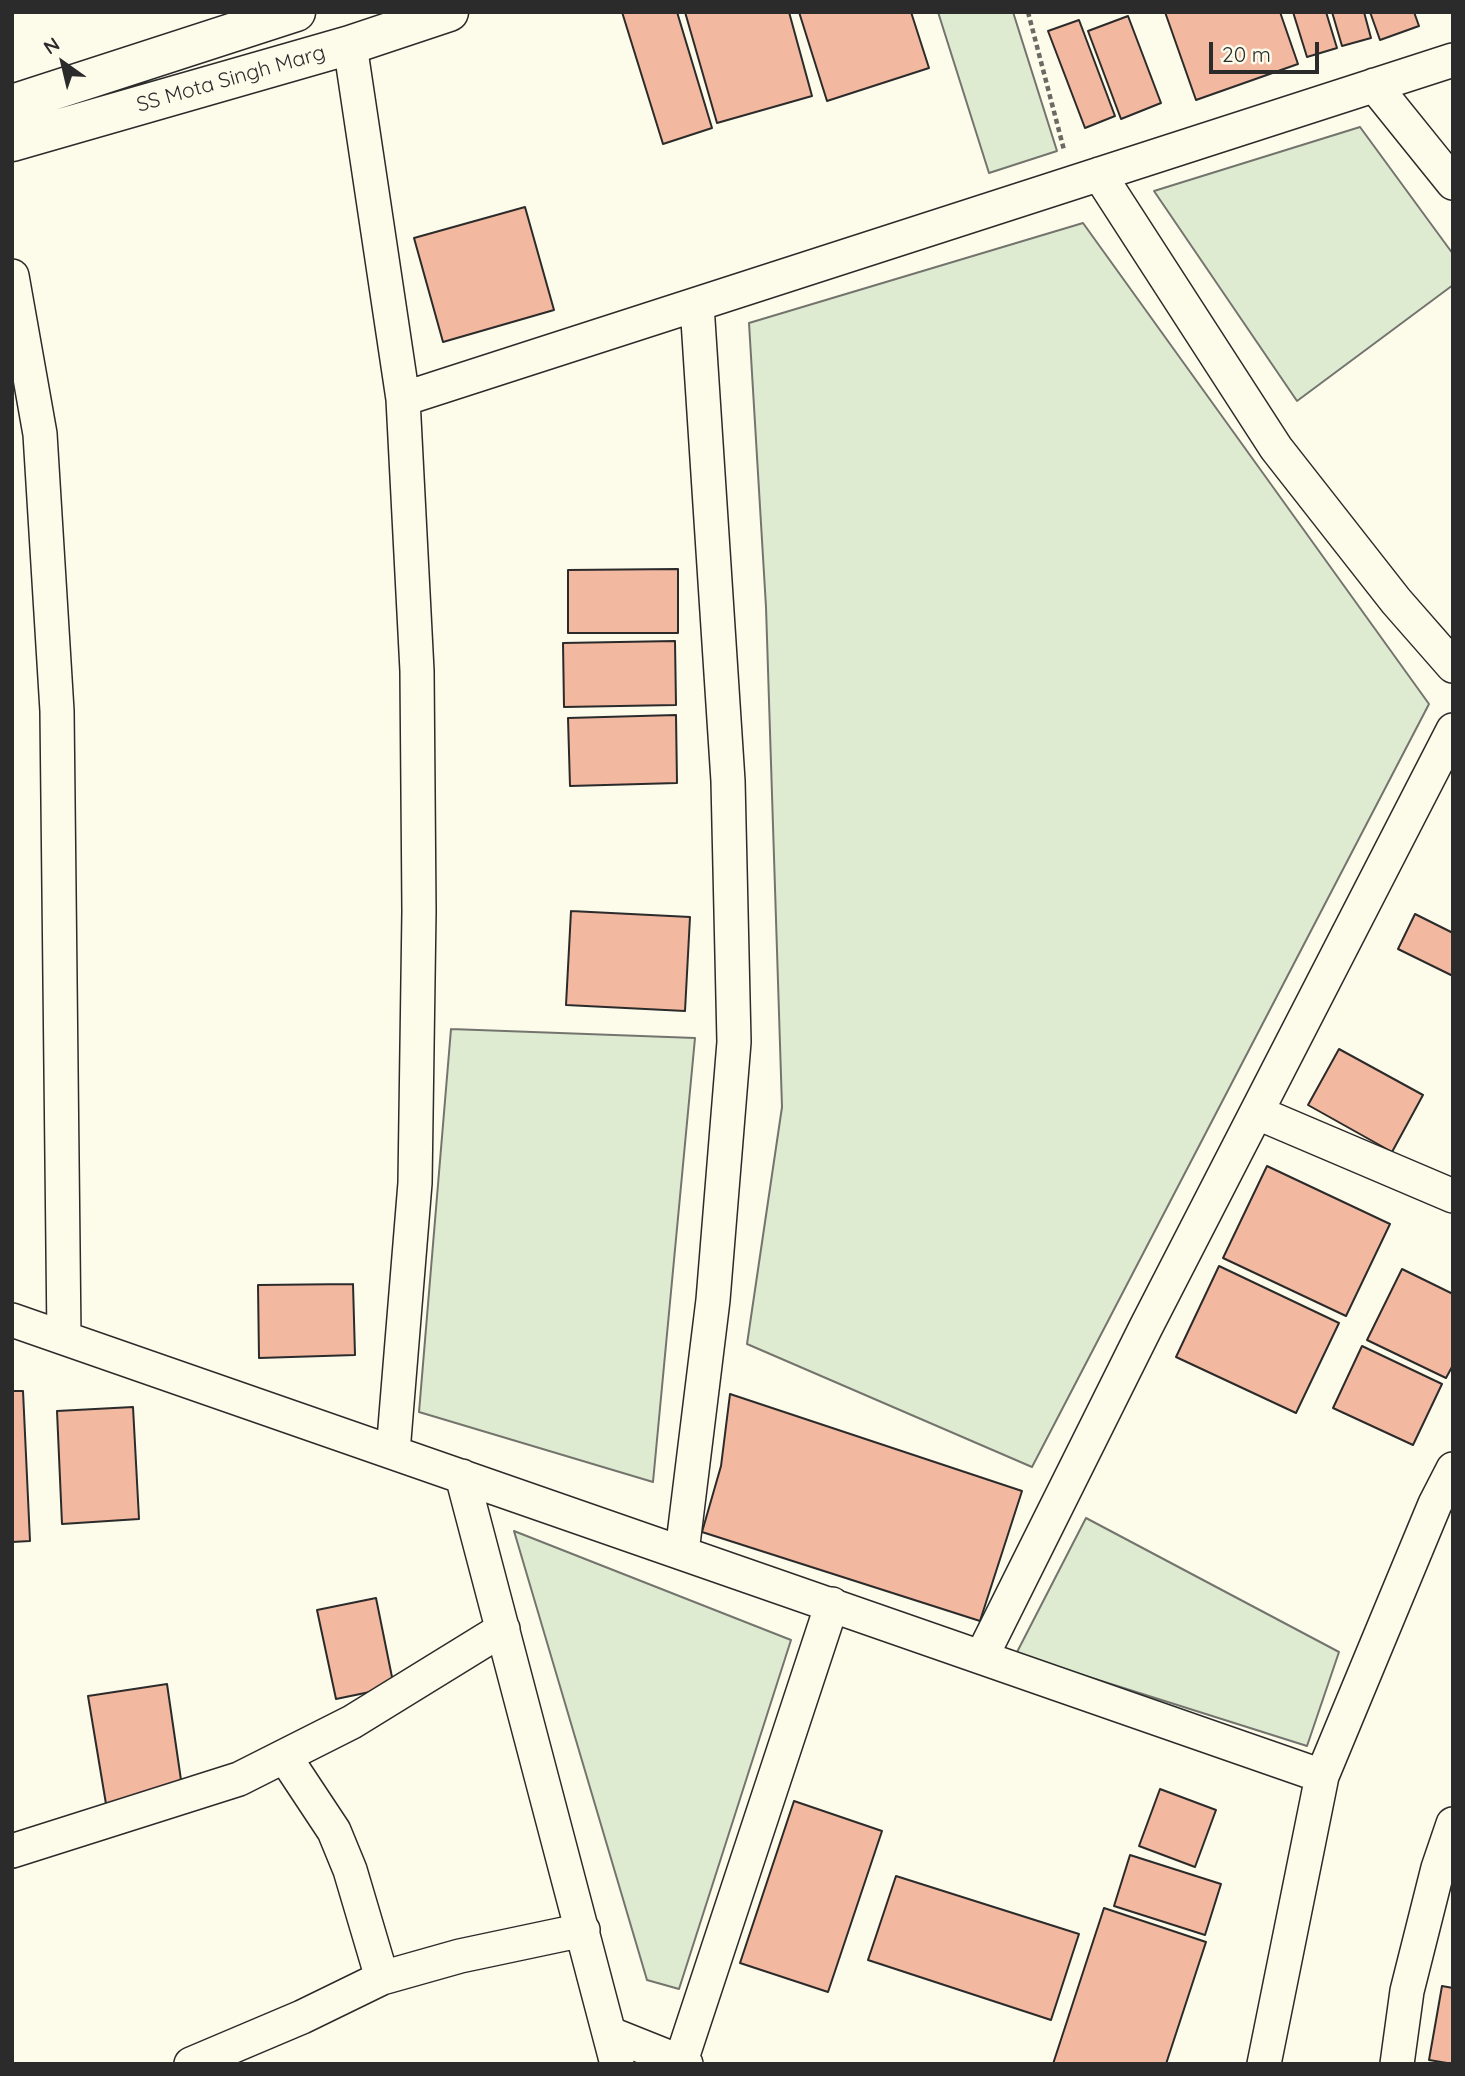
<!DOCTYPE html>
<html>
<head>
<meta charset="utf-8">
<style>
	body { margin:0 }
	#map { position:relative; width:1465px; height:2076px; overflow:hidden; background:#fdfbea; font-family:Quicksand,sans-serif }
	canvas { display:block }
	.frame { position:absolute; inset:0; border:14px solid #2b2b2b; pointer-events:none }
	.north { position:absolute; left:28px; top:28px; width:70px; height:70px; -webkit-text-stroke:5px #fdfbea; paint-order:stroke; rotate:326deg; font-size:19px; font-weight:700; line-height:28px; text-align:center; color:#2b2b2b }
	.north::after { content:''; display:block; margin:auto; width:24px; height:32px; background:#2b2b2b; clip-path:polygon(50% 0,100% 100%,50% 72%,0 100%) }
	.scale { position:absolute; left:1209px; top:42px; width:110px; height:32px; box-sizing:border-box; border:4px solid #2b2b2b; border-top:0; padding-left:9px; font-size:21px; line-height:24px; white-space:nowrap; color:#2b2b2b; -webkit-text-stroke:5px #fdfbea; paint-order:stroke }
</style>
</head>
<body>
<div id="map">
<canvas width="1465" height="2076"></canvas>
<div class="frame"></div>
<div class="north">N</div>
<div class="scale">20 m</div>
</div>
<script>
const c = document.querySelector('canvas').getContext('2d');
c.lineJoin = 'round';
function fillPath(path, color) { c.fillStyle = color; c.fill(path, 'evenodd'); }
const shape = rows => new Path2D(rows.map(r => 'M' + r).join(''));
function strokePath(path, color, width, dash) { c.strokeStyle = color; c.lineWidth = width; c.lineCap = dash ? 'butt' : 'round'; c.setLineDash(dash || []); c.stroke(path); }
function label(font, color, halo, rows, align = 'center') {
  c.font = font + ' Quicksand,sans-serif'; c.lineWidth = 5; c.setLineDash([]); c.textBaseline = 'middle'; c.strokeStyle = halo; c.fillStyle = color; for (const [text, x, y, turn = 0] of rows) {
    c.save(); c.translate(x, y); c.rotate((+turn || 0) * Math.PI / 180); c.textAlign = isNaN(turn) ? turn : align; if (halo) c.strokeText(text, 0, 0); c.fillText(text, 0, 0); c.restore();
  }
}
const green = shape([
	[938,12,1013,12,1057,151,989,173,938,12],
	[1360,127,1453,254,1453,285,1297,401,1154,191,1360,127],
	[1083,223,1429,704,1032,1467,747,1344,782,1107,766,607,749,323,1083,223],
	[451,1029,695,1038,653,1482,419,1412,451,1029],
	[1086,1518,1339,1652,1307,1746,1016,1654,1086,1518],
	[514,1531,791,1640,679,1989,647,1980,514,1531]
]);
const building = shape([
	[622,12,677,12,712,128,663,144,622,12],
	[685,12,789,12,812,96,717,123,685,12],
	[799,12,911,12,929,68,827,101,799,12],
	[1165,12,1280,12,1298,64,1196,100,1165,12],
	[1293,12,1326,12,1337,48,1307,57,1293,12],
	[1332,12,1364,12,1371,38,1342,46,1332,12],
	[1370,12,1414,12,1419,26,1380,40,1370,12],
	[1128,16,1161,103,1121,119,1088,31,1128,16],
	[1079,20,1115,116,1085,128,1048,31,1079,20],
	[525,207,554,310,443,342,414,238,525,207],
	[678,569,678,633,568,633,568,570,678,569],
	[675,641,676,705,564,707,563,643,675,641],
	[676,715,677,783,570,786,568,718,676,715],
	[571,911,690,917,685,1011,566,1005,571,911],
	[1415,914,1453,933,1453,976,1398,949,1415,914],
	[1339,1049,1423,1095,1392,1152,1308,1105,1339,1049],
	[1267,1166,1390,1224,1346,1316,1223,1258,1267,1166],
	[1219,1266,1339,1323,1296,1413,1176,1357,1219,1266],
	[1402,1269,1453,1294,1453,1365,1446,1378,1367,1340,1402,1269],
	[353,1284,355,1355,259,1358,258,1285,353,1284],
	[1362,1346,1442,1384,1413,1445,1333,1408,1362,1346],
	[12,1391,23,1391,30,1541,12,1542,12,1391],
	[730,1394,1022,1491,980,1621,702,1532,721,1466,730,1394],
	[133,1407,139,1519,62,1524,57,1411,133,1407],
	[376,1598,394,1687,336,1699,317,1610,376,1598],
	[167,1684,181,1780,107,1810,88,1696,167,1684],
	[1160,1789,1216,1810,1195,1867,1139,1846,1160,1789],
	[794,1801,882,1831,828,1992,740,1963,794,1801],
	[1130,1855,1221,1884,1205,1935,1114,1906,1130,1855],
	[896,1876,1079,1934,1051,2020,868,1960,896,1876],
	[1104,1908,1206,1942,1166,2064,1053,2064,1104,1908],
	[1442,1986,1453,1988,1453,2064,1429,2060,1442,1986]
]);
const path = shape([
	[1028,12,1064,150]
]);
const minor = shape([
	[350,45,403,399,417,671,419,911,415,1183,393,1452],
	[1374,85,1453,183],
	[1099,174,1276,448,1396,601,1453,666],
	[12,276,40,434,57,711,64,1338],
	[403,399,1453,60],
	[1258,1113,1453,1196],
	[12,1320,1322,1776],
	[462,1476,617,2064],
	[682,1552,713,1300,734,1042,728,781,697,305],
	[982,1656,1146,1327,1453,730],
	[285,1757,334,1831,350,1870,382,1978],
	[12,1851,239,1779,352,1722,503,1629],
	[611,2034,686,2064],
	[681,2061,832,1604],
	[191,2064,302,2017,382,1978,460,1956,583,1930],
	[1264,2064,1322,1776,1435,1504,1453,1469],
	[1397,2064,1407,1991,1438,1868,1453,1824]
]);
const tertiary = shape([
	[12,104,296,12],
	[12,142,350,45,449,12]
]);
const streetNames = [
	["SS Mota Singh Marg",231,79,-16]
];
fillPath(green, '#deebd1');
strokePath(green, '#74746e', 2);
fillPath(building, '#f2b8a0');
strokePath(building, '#2b2b2b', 2);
strokePath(minor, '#2b2b2b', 36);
strokePath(tertiary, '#2b2b2b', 41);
strokePath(path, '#6a6964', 4.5, [5, 3.5]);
strokePath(minor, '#fdfbea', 33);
strokePath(tertiary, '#fdfbea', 38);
label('21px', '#2b2b2b', '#fdfbea', streetNames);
</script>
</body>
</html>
